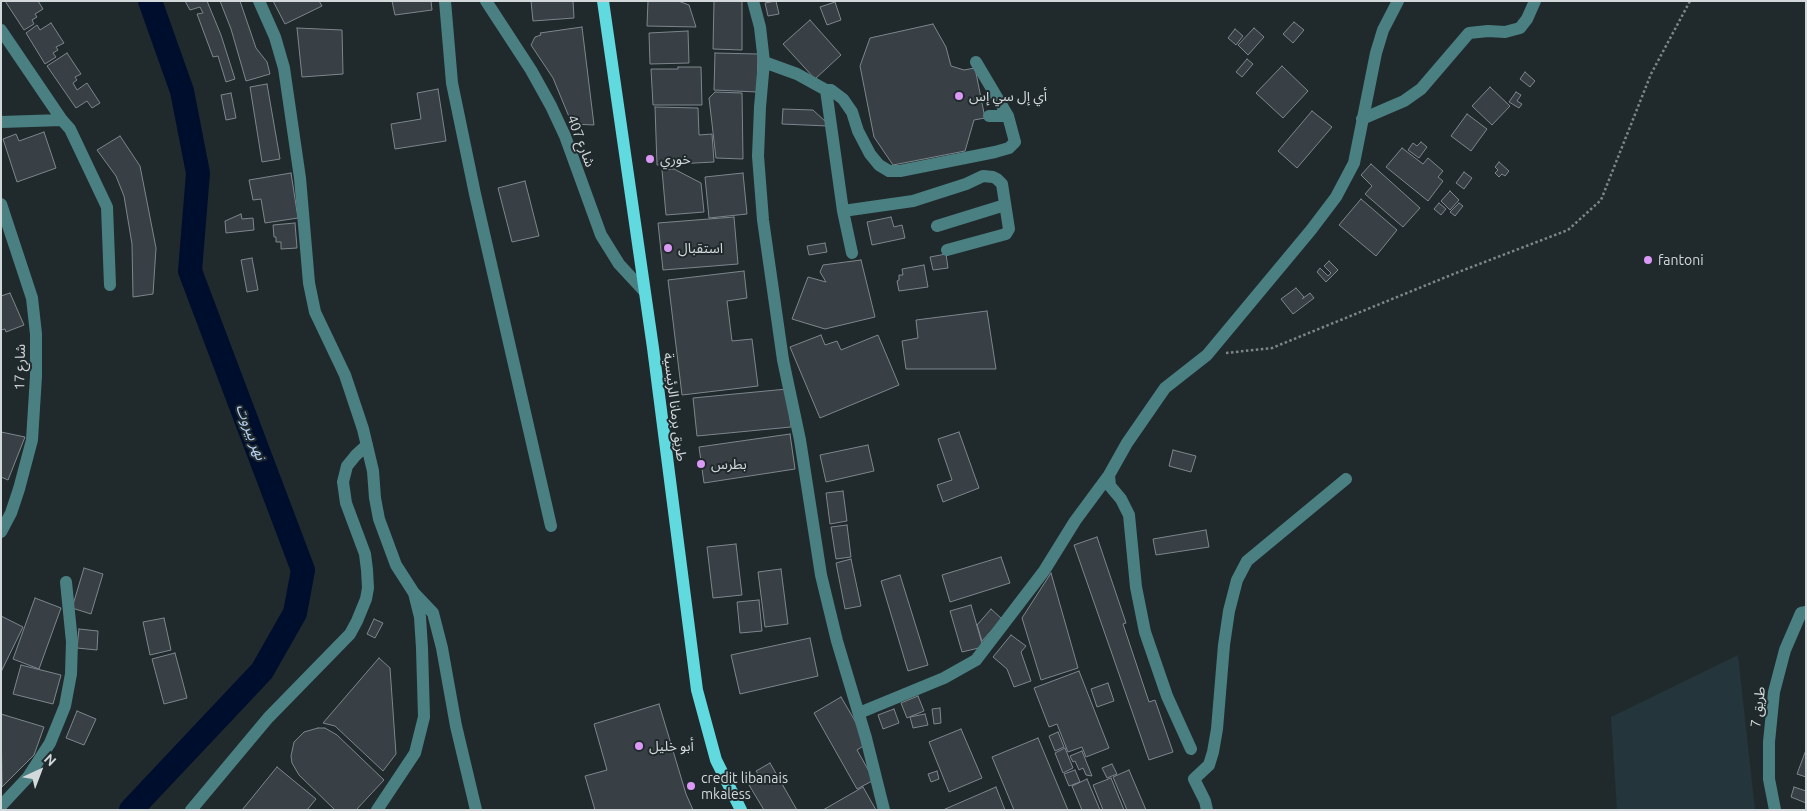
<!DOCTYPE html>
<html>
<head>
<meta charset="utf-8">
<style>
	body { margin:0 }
	#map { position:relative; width:1807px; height:811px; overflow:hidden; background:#202a2d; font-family:Ubuntu,sans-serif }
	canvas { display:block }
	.frame { position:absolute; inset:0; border:2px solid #d3d9db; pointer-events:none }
	.north { position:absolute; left:15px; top:746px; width:50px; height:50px; -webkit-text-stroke:4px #202a2d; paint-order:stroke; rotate:43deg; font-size:14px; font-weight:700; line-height:20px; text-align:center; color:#d3d9db }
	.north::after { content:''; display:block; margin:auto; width:18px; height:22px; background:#d3d9db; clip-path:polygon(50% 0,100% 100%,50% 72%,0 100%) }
</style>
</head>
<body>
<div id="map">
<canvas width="1807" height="811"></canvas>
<div class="frame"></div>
<div class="north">N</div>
</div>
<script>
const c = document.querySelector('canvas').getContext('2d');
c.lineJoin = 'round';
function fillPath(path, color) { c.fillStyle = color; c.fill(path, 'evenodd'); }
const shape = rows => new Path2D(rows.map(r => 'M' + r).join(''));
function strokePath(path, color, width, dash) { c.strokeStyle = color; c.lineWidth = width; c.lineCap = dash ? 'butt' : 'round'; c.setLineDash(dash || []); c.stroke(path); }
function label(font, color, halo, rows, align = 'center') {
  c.font = font + ' Ubuntu,"Noto Sans Arabic",sans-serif'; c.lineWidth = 4; c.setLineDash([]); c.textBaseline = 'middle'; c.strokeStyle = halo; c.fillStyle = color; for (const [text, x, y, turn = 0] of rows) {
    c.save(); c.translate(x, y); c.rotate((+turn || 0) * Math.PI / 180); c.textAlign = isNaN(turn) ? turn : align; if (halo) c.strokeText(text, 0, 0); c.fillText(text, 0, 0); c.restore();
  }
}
const built = shape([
	[1738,655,1755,810,1617,810,1611,717]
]);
const river = shape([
	[131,810,262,671,295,613,303,570,190,271,198,173,182,91,150,1]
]);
const building = shape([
	[5,1,38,1,43,9,35,14,37,17,32,20,34,24,24,30,5,1],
	[185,1,207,1,221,35,235,79,226,82,218,56,213,57,197,14,203,13,200,7,190,10,185,1],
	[220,1,240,1,256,48,267,62,270,74,246,81,231,29,220,1],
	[273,1,319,1,322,6,285,24,273,1],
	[392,1,431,1,432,10,395,15,392,1],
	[531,1,573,1,574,18,533,21,531,1],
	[648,1,678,1,689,5,696,27,647,26,648,1],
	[714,1,742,1,742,50,713,49,714,1],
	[776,1,779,14,768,16,765,3,776,1],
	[835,2,841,20,827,25,820,7,835,2],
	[810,20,841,55,815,79,783,44,810,20],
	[1294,22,1304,30,1293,43,1283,34,1294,22],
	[51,23,64,43,56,47,58,50,53,53,56,57,45,64,26,33,37,25,40,30,51,23],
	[933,24,946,47,951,66,964,70,975,68,985,118,974,120,965,151,893,165,874,137,860,66,870,38,933,24],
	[582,27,594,125,572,124,553,78,531,45,535,37,541,35,540,33,582,27],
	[297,28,342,30,343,74,302,77,297,28],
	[1254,28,1264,37,1248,55,1238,45,1254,28],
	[1235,29,1243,36,1236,45,1228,38,1235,29],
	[688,31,689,63,650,64,649,33,688,31],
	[67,53,81,74,75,77,77,80,73,83,77,90,87,83,100,103,92,108,87,101,76,108,47,66,67,53],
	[715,53,758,54,757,92,714,90,715,53],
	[1247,59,1253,64,1242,77,1236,72,1247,59],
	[1282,66,1308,91,1283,118,1256,93,1282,66],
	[678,67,701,67,702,105,653,105,651,69,678,69,678,67],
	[1525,72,1535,81,1530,87,1520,79,1525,72],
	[267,84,280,159,262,162,250,87,267,84],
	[1490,87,1510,106,1492,125,1472,106,1490,87],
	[438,89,446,141,395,149,391,124,421,119,417,93,438,89],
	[715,92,742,93,743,159,716,158,709,98,715,92],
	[1516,92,1521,95,1517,101,1522,104,1519,108,1509,102,1516,92],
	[231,93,236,118,226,120,221,95,231,93],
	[655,107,698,108,699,135,712,134,714,162,657,165,655,107],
	[783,109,813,110,826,122,828,126,782,124,783,109],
	[1312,111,1332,127,1297,168,1278,151,1312,111],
	[1467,114,1487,129,1471,151,1451,136,1467,114],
	[44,132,56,168,17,182,3,139,16,134,19,141,44,132],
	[120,136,140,166,156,248,153,294,133,297,132,244,124,196,116,176,97,150,120,136],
	[1421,142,1427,147,1419,158,1408,150,1413,143,1417,146,1421,142],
	[1402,148,1423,164,1428,158,1443,171,1438,177,1443,181,1428,201,1386,167,1402,148],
	[1499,162,1509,171,1505,176,1502,174,1499,177,1495,173,1498,170,1495,167,1499,162],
	[1371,164,1420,208,1403,227,1365,194,1372,186,1361,175,1371,164],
	[674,169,701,183,704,212,666,215,662,170,674,169],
	[1464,172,1472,178,1464,189,1456,183,1464,172],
	[291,173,298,218,265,223,261,199,253,200,249,180,291,173],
	[743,173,747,214,709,218,705,177,743,173],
	[525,181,539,236,512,242,498,188,525,181],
	[1450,191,1459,200,1450,210,1441,201,1450,191],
	[1361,199,1397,230,1376,256,1339,225,1361,199],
	[1439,203,1446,209,1441,215,1434,209,1439,203],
	[1459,203,1463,206,1455,216,1450,212,1459,203],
	[241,214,242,219,253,218,254,230,226,233,225,221,241,214],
	[734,217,738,264,663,270,658,223,734,217],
	[891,217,894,227,902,225,905,238,872,245,867,222,891,217],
	[295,223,297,248,281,249,281,242,276,242,276,237,274,237,273,225,295,223],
	[825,243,827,252,809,255,807,246,825,243],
	[946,254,948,268,933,270,930,257,946,254],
	[252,258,258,290,247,292,241,260,252,258],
	[861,260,875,317,825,329,792,319,808,277,826,282,820,272,823,265,861,260],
	[1329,261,1338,270,1326,282,1317,272,1320,268,1328,276,1331,273,1324,266,1329,261],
	[924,265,928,287,899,291,897,281,899,280,899,275,903,275,902,269,924,265],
	[744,271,747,298,727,301,732,341,752,339,758,386,682,395,668,280,744,271],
	[1296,288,1304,297,1302,299,1310,293,1314,298,1293,314,1281,299,1296,288],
	[10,293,24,325,6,332,5,329,1,330,1,296,10,293],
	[987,311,996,369,906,369,902,341,918,338,916,320,987,311],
	[821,335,825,345,837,341,841,350,878,335,899,385,820,418,790,347,821,335],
	[787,389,791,427,697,436,693,398,787,389],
	[1,432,25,437,8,480,1,477,1,432],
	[959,432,979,488,943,502,937,485,952,480,938,439,959,432],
	[790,434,795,469,704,483,699,447,790,434],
	[868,445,874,471,826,482,820,455,868,445],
	[1173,450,1196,456,1191,472,1169,466,1173,450],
	[843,491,847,521,830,524,826,493,843,491],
	[847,525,851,557,836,559,831,527,847,525],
	[1206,530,1209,547,1156,555,1153,539,1206,530],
	[1097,537,1126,623,1123,624,1149,702,1155,700,1173,752,1149,760,1074,545,1097,537],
	[736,544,742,595,713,598,707,547,736,544],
	[1001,557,1010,583,950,602,942,575,1001,557],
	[851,559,861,606,845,609,836,563,851,559],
	[84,568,103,574,91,614,72,608,84,568],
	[781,569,788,624,765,627,758,572,781,569],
	[1051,573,1078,668,1041,680,1022,618,1051,573],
	[900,575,928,665,908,671,881,581,900,575],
	[35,598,61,608,39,669,13,659,35,598],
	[759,600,762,631,740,633,737,602,759,600],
	[971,605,983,647,962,652,950,611,971,605],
	[991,609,1002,619,982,641,977,625,991,609],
	[1,616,23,627,1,672,1,616],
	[164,618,171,650,150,655,143,622,164,618],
	[374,619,383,623,375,638,367,634,374,619],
	[79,629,98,631,97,650,77,648,79,629],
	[1011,635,1026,646,1021,652,1031,681,1014,687,1007,669,993,657,1011,635],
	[810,638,818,676,740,694,731,655,810,638],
	[175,653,187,698,164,704,152,659,175,653],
	[379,658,390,668,396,754,383,771,335,726,323,723,379,658],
	[21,665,61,675,53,704,13,694,21,665],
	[1079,671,1109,748,1086,757,1082,747,1068,752,1057,724,1049,727,1034,688,1079,671],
	[1108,683,1114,701,1097,707,1091,689,1108,683],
	[918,696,924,711,907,718,901,703,918,696],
	[841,697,868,743,857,750,874,780,857,789,814,713,841,697],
	[659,704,686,794,693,810,595,810,585,776,607,770,594,724,659,704],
	[940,708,941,723,934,724,932,709,940,708],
	[894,709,899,723,883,729,878,715,894,709],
	[77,711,96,719,84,745,66,738,77,711],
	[1,714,44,727,34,755,2,787,1,714],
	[925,714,928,725,913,728,910,717,925,714],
	[318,728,325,728,337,735,384,780,356,810,335,810,299,775,292,763,291,756,294,742,304,732,318,728],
	[961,729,982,778,949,792,929,742,961,729],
	[1058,732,1064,747,1055,751,1049,736,1058,732],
	[1038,738,1068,810,1014,810,992,757,1038,738],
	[1065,748,1073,768,1063,773,1055,753,1065,748],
	[1806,750,1806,777,1797,774,1806,750],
	[1082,751,1092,776,1086,775,1083,768,1079,770,1075,761,1073,762,1070,756,1082,751],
	[770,763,797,810,764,810,749,785,761,778,756,771,770,763],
	[1112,764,1117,774,1107,778,1102,768,1112,764],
	[277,767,316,799,307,810,242,810,277,767],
	[1075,770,1080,782,1069,786,1064,774,1075,770],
	[1129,770,1146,810,1127,810,1113,777,1129,770],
	[937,771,939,779,931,782,928,774,937,771],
	[1111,778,1124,810,1103,810,1093,785,1111,778],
	[1087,779,1100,810,1082,810,1072,786,1087,779],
	[863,787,876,810,823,810,863,787],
	[996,787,1005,810,943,810,996,787],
	[1794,787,1806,791,1806,803,1791,797,1794,787]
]);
const path = shape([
	[1226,353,1272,348,1456,273,1568,230,1601,200,1651,74,1690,1]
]);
const minor = shape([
	[259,1,275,37,284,68,300,178,309,283,315,312,345,375,363,429,373,471,375,498,379,519,396,565,414,593,433,613,442,648,456,726,476,810],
	[445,1,452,83,475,194,551,526],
	[486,1,531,70,551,106,565,136,601,235,619,264,644,291],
	[753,1,760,27,764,62,760,107,758,156,763,220,783,360,800,440,821,575,837,641,866,738,884,810],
	[1,30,62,120,70,129,107,207,110,285],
	[764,62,797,74,826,90,831,90,843,99,852,112,858,131,870,154,879,165,889,171,900,171,995,152,1009,148,1015,142,1008,116,976,62],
	[826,90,843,211,852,253],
	[989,116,1008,116],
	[1362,119,1404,101,1421,89,1469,33,1488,31,1505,32,1520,28,1527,19,1535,1],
	[1,122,62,120],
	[1,204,32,298,36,334,36,376,32,440,19,489,11,513,1,532],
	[843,211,913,201,966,184,983,176,993,177,997,179,1002,184,1009,229,1006,234,947,250],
	[937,226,1005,205],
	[1109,475,1110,486,1121,499,1129,515,1136,587,1145,632,1167,696,1191,749],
	[859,713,944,678,976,660,1044,571,1075,521,1109,475,1127,443,1165,388,1207,355,1311,230,1336,197,1354,163,1376,53,1383,30,1398,1],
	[1,806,28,777,50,743,65,706,71,674,72,642,66,582],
	[191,810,268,718,350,634,357,621,366,599,368,588,367,570,365,554,346,503,343,482,347,466,356,455,367,445],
	[377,810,415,753,424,717,422,648,420,617,414,593],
	[1207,810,1205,801,1194,779,1209,765,1213,752,1217,729,1224,645,1229,611,1237,580,1247,561,1346,479],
	[1775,810,1769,779,1769,742,1774,692,1785,650,1801,613,1806,612]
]);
const major = shape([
	[603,1,653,348,697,690,716,760,741,810]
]);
const markers = [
	[959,96,5,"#db99f5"],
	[650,159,5,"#db99f5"],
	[668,248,5,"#db99f5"],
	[1648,260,5,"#db99f5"],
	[701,464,5,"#db99f5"],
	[639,746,5,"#db99f5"],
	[691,786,5,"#db99f5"]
];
const poiNames = [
	["أي إل سي إس",969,96],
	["خوري",660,159],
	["استقبال",678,248],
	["fantoni",1658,260],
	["بطرس",711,464],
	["أبو خليل",649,746],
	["credit libanais",701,778],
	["mkaless",701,794]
];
const streetNames = [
	["شارع 407",581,141,69],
	["شارع 17",20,367,-89],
	["طريق برمانا الرئيسية",675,407,83],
	["طريق 7",1758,707,-83]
];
const waterNames = [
	["نهر بيروت",251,432,69]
];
fillPath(built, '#24353b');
strokePath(river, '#000e2d', 24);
fillPath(building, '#384046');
strokePath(building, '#7d868d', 1);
strokePath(path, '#7e8688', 2.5, [2.5, 2.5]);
strokePath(minor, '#4b8082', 12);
strokePath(major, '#60d9df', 12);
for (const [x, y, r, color] of markers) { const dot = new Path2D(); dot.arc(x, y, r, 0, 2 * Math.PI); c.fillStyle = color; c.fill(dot); strokePath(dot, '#202a2d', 2); }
label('14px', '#d3d9db', '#202a2d', poiNames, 'left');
label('14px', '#d3d9db', '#202a2d', streetNames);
label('italic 15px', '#b7d1f5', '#202a2d', waterNames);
</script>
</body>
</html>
